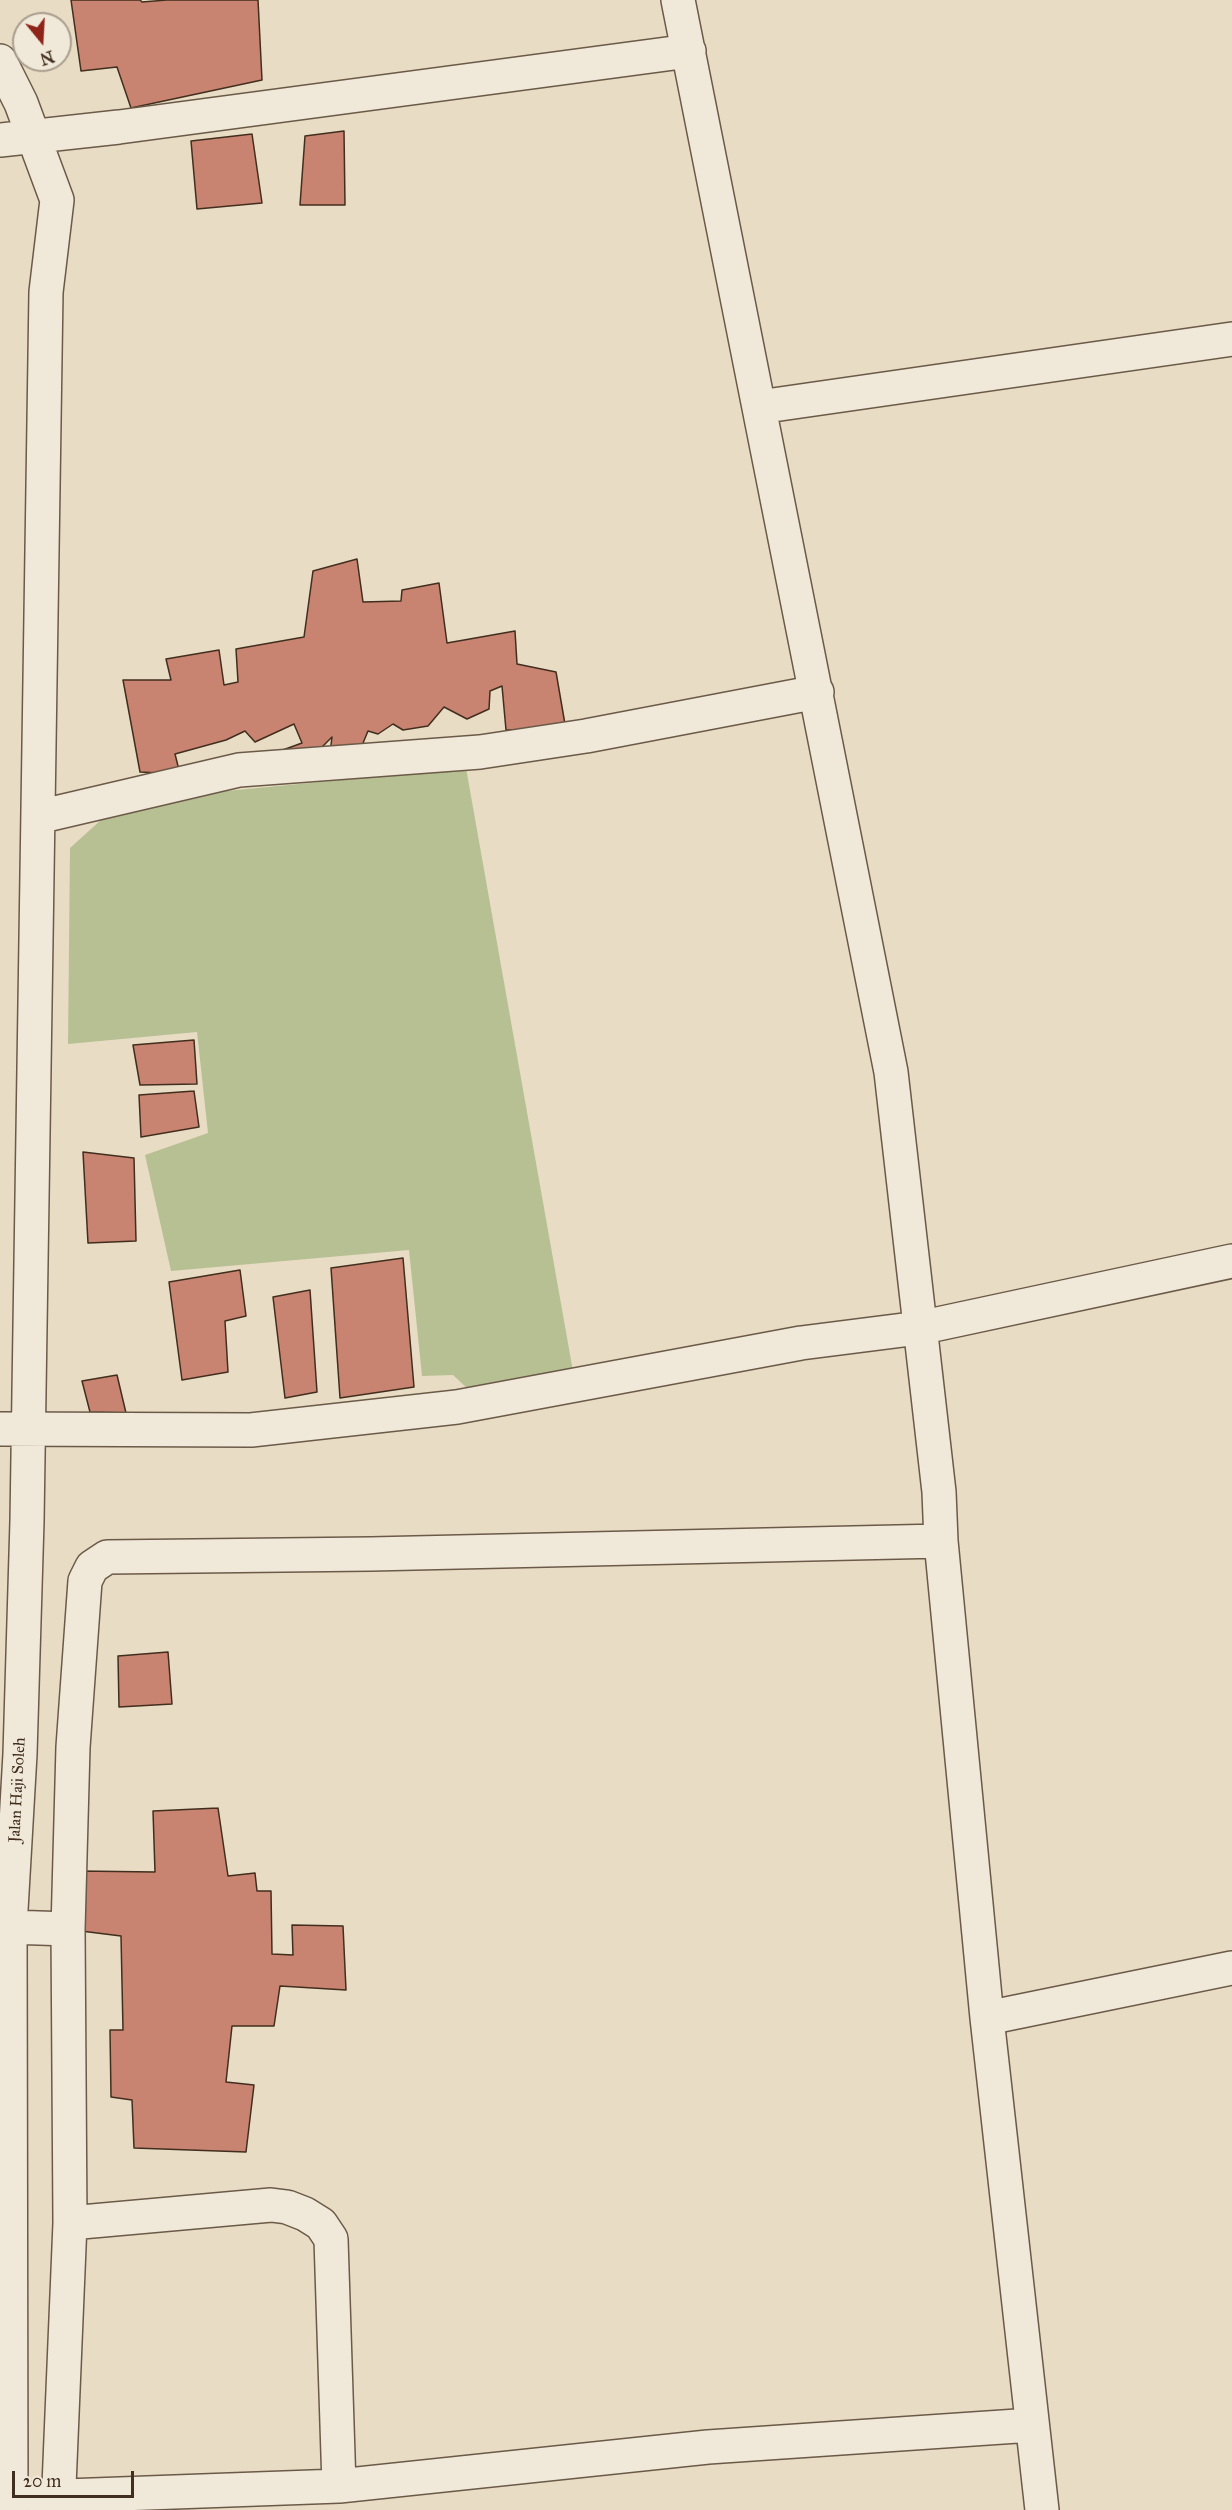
<!DOCTYPE html>
<html>
<head>
<meta charset="utf-8">
<style>
	body { margin:0 }
	#map { position:relative; width:1232px; height:2510px; overflow:hidden; background:#e8dcc4; font-family:"IM FELL Great Primer",serif }
	canvas { display:block }
	.north { position:absolute; left:12px; top:12px; width:60px; height:60px; box-sizing:border-box; background:#f0e8d9; border:2px solid #aa9e8e; border-radius:50%; rotate:162deg; font-size:16px; font-weight:700; line-height:24px; text-align:center; color:#412e1e }
	.north::after { content:''; display:block; margin:auto; width:21px; height:27px; background:#8f2418; clip-path:polygon(50% 0,100% 100%,50% 72%,0 100%) }
	.scale { position:absolute; left:12px; top:2471px; width:122px; height:27px; box-sizing:border-box; border:3px solid #412e1e; border-top:0; padding-left:8px; font-size:18px; line-height:21px; white-space:nowrap; color:#412e1e; -webkit-text-stroke:4px #f0e8d9; paint-order:stroke }
</style>
</head>
<body>
<div id="map">
<canvas width="1232" height="2510"></canvas>
<div class="north">N</div>
<div class="scale">20 m</div>
</div>
<script>
const c = document.querySelector('canvas').getContext('2d');
c.lineJoin = 'round';
function fillPath(path, color) { c.fillStyle = color; c.fill(path, 'evenodd'); }
const shape = rows => new Path2D(rows.map(r => 'M' + r).join(''));
function strokePath(path, color, width, dash) { c.strokeStyle = color; c.lineWidth = width; c.lineCap = dash ? 'butt' : 'round'; c.setLineDash(dash || []); c.stroke(path); }
function label(font, color, halo, rows, align = 'center') {
  c.font = font + ' "IM FELL Great Primer",serif'; c.lineWidth = 6; c.setLineDash([]); c.textBaseline = 'middle'; c.strokeStyle = halo; c.fillStyle = color; for (const [text, x, y, turn = 0] of rows) {
    c.save(); c.translate(x, y); c.rotate((+turn || 0) * Math.PI / 180); c.textAlign = isNaN(turn) ? turn : align; if (halo) c.strokeText(text, 0, 0); c.fillText(text, 0, 0); c.restore();
  }
}
const green = shape([
	[466,768,574,1377,469,1390,453,1375,422,1376,409,1250,171,1271,145,1155,208,1133,197,1032,68,1044,70,848,122,801]
]);
const building = shape([
	[71,0,140,0,142,2,167,0,258,0,262,80,131,108,117,67,81,71,71,0],
	[344,131,345,205,300,205,305,136,344,131],
	[252,134,262,203,197,209,191,141,252,134],
	[357,559,363,602,401,601,402,590,439,583,447,643,515,631,517,664,556,672,566,730,506,730,502,686,490,691,489,709,467,719,444,707,428,726,403,730,393,724,378,734,368,731,361,748,330,753,332,737,313,756,269,755,302,743,294,724,255,742,245,731,226,740,175,754,180,774,140,772,123,680,171,680,166,659,219,650,224,685,238,682,236,649,304,637,313,571,357,559],
	[194,1040,197,1084,140,1085,133,1045,194,1040],
	[194,1091,199,1127,141,1137,139,1095,194,1091],
	[83,1152,134,1158,136,1241,88,1243,83,1152],
	[403,1258,414,1387,340,1398,331,1268,403,1258],
	[240,1270,246,1316,225,1321,228,1372,182,1380,169,1282,240,1270],
	[310,1290,317,1392,285,1398,273,1297,310,1290],
	[117,1375,126,1413,90,1412,82,1381,117,1375],
	[168,1652,172,1704,119,1707,118,1656,168,1652],
	[218,1808,228,1876,255,1873,257,1891,271,1891,272,1954,293,1955,292,1925,343,1926,346,1990,280,1986,274,2026,232,2026,226,2082,254,2085,246,2152,134,2148,132,2100,111,2097,110,2030,123,2030,121,1936,81,1931,79,1871,155,1872,153,1811,218,1808]
]);
const street = shape([
	[678,0,891,1072,939,1492,941,1541,987,2018,1042,2510],
	[0,61,21,103,57,200,46,292,27,1521,20,1754,10,1927,11,2510],
	[0,140,119,127,689,51],
	[759,407,1232,339],
	[38,817,239,770,480,752,586,736,817,692],
	[0,1429,251,1430,457,1407,801,1343,919,1328,1232,1261],
	[10,1927,68,1929],
	[987,2018,1232,1968],
	[70,2223,271,2205,287,2207,305,2214,321,2224,331,2239,339,2486],
	[38,2497,339,2486,708,2447,1032,2425],
	[58,2510,70,2223,68,1929,73,1747,85,1581,92,1567,107,1557,371,1554,941,1541]
]);
const streetNames = [
	["Jalan Haji Soleh",18,1790,-87]
];
fillPath(green, '#b7c093');
fillPath(building, '#c98371');
strokePath(building, '#412e1e', 1.5);
strokePath(street, '#6b5a48', 36);
strokePath(street, '#f0e8d9', 33);
label('16px', '#412e1e', '#f0e8d9', streetNames);
</script>
</body>
</html>
